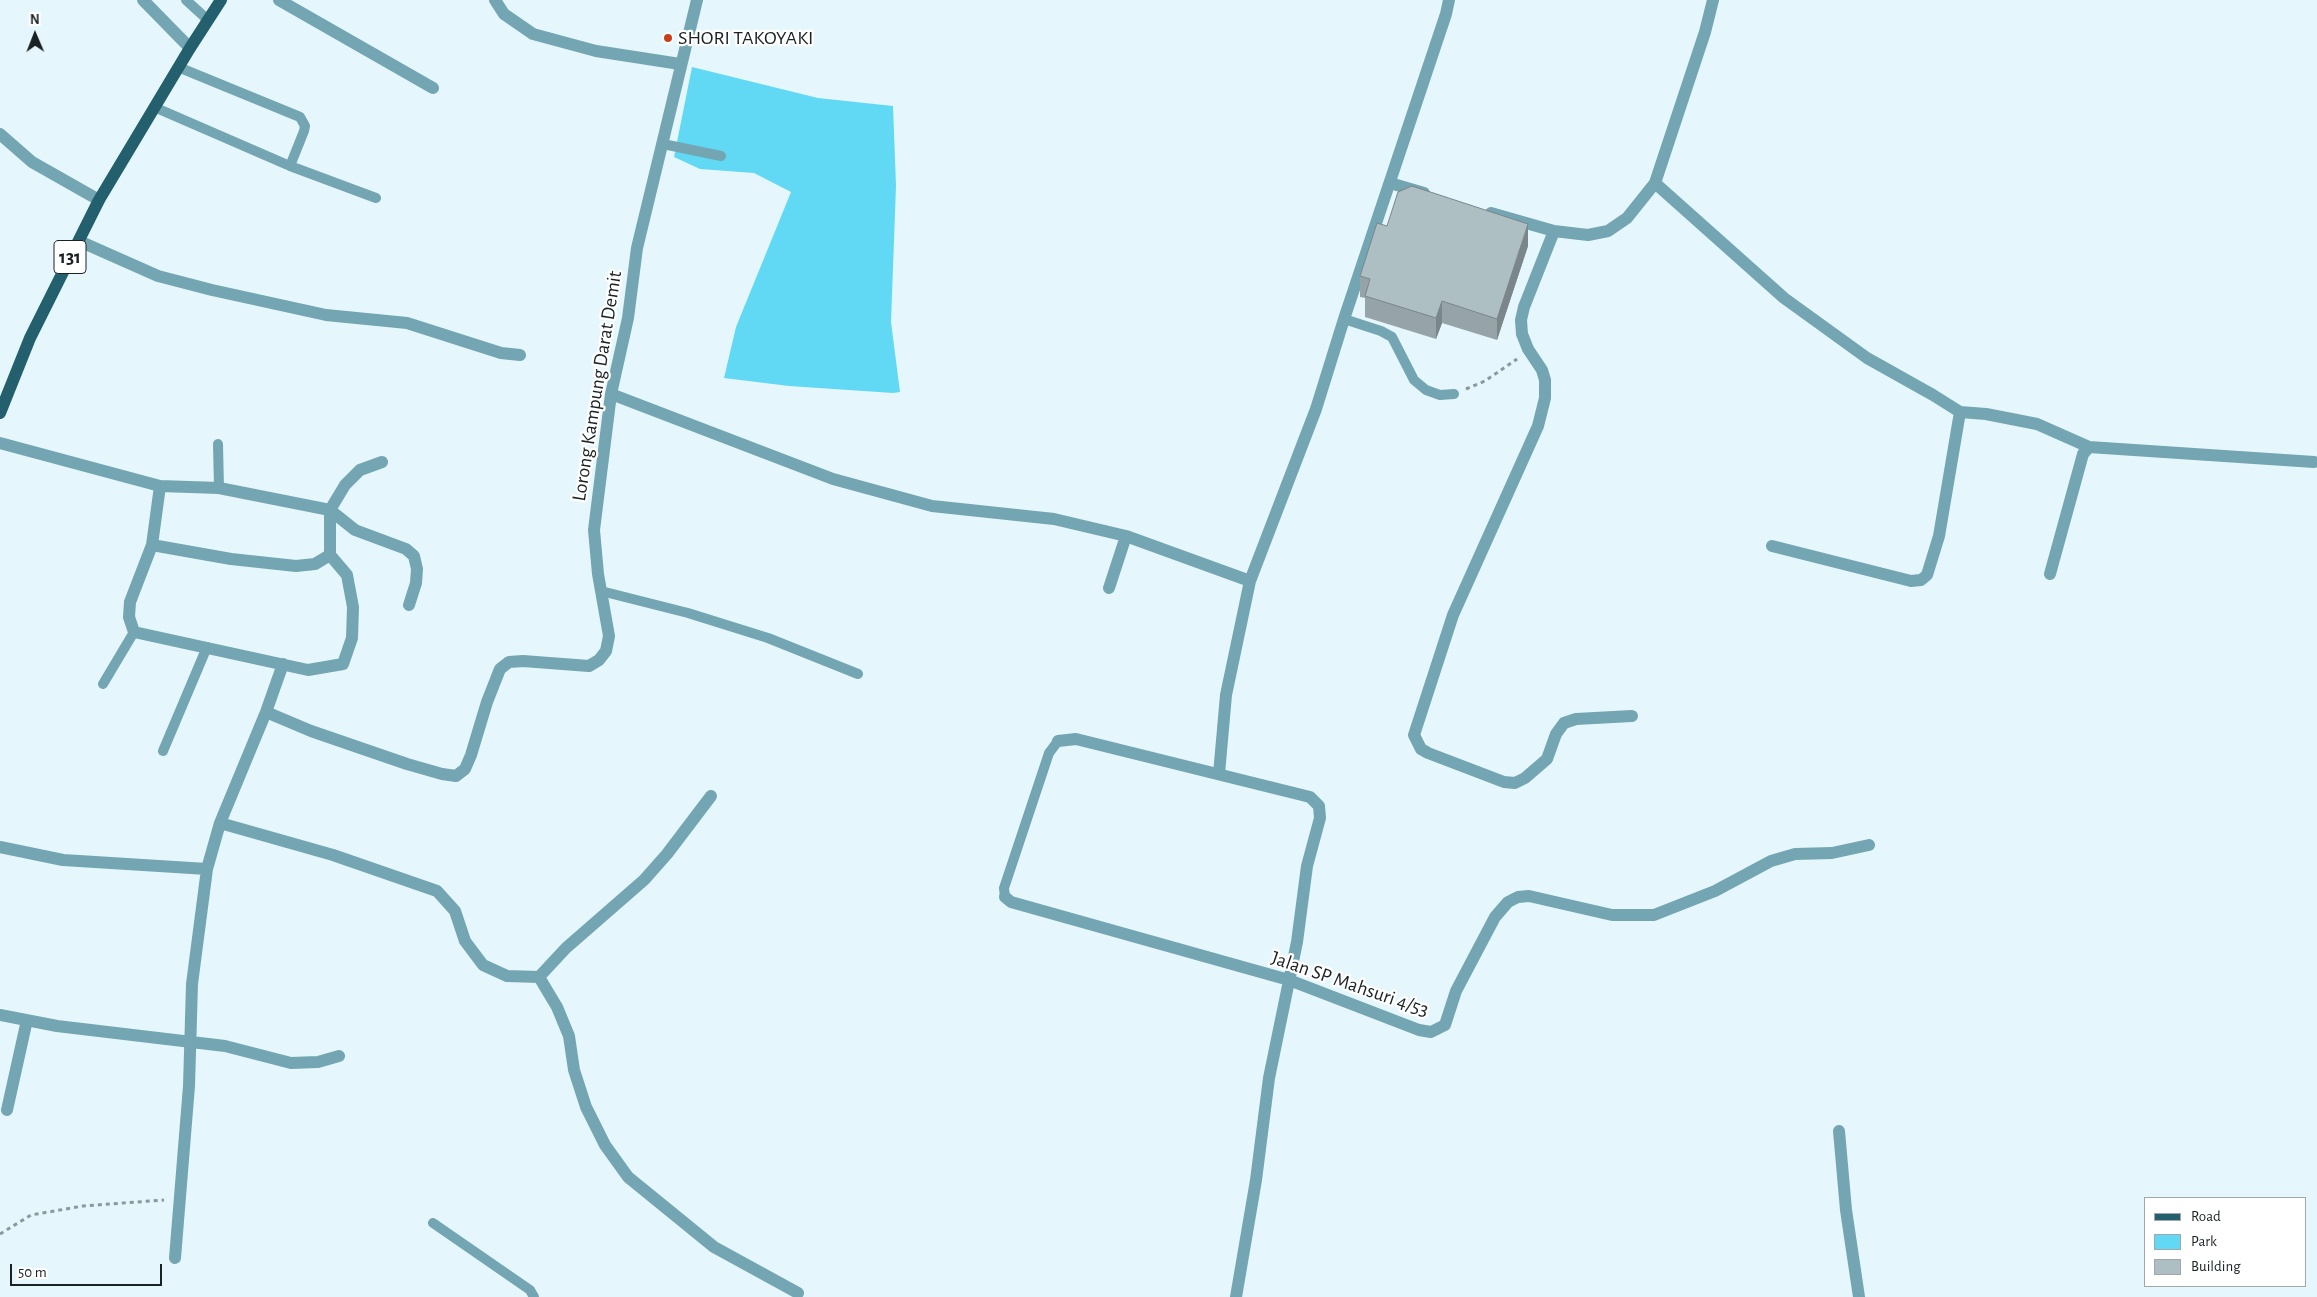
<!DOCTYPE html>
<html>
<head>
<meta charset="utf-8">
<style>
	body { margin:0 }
	#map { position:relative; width:2317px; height:1297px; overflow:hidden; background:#e5f7fc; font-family:"Alegreya Sans",sans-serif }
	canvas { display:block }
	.legend { position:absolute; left:2144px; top:1197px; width:162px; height:90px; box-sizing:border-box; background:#fff; border:1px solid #a4a7a7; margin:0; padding:6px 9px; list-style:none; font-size:15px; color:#1b2224 }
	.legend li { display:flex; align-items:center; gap:10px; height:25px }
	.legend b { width:25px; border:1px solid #a4a7a7 }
	.north { position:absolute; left:10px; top:10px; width:50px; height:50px; -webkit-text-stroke:4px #fff; paint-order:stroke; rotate:359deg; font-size:14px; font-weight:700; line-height:20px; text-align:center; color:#1b2224 }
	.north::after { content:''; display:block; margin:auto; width:18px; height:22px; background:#1b2224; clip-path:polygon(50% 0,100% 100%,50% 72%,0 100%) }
	.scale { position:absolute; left:10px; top:1264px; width:152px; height:22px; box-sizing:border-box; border:2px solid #1b2224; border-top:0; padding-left:6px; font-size:15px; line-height:18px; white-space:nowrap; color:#1b2224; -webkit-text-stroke:4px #fff; paint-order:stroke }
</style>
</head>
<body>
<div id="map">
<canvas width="2317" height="1297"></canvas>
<ul class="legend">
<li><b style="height:6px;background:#235f6c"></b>Road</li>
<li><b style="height:14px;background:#61d9f4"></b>Park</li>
<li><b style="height:14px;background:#aebfc4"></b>Building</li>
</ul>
<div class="north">N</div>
<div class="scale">50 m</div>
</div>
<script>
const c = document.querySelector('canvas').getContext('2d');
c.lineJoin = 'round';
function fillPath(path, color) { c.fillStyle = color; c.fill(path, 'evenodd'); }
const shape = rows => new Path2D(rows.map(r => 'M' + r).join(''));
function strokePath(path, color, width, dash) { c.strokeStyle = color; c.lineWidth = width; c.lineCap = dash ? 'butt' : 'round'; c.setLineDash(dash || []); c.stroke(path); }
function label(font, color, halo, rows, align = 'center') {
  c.font = font + ' "Alegreya Sans",sans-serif'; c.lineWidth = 4.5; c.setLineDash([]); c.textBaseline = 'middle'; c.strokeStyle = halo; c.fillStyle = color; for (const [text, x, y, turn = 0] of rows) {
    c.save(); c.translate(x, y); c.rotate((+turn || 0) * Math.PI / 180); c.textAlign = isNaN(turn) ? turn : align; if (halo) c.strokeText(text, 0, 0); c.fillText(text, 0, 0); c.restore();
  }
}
const green = shape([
	[692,67,818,98,893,106,896,186,891,322,900,392,893,393,789,386,724,378,736,327,791,192,754,173,700,169,674,157]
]);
const path = shape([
	[1466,389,1485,381,1517,359],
	[0,1234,31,1215,83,1206,164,1200]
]);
const lane = shape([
	[186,0,208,20],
	[178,67,300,117,305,126,304,131,290,166],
	[154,107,290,166,376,198],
	[663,144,721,156],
	[1344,319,1381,331,1392,337,1414,380,1426,390,1440,395,1454,394],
	[218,444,219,488],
	[601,591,688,613,768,638,858,674],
	[103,684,134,632],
	[163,751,207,647],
	[1005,897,1004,888,1049,753,1058,741],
	[433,1223,530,1290,534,1297]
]);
const street = shape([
	[143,0,190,48],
	[279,0,433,88],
	[495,0,504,14,533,34,596,51,680,64],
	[0,134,32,162,99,200],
	[1390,183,1424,193],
	[1655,183,1784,298,1867,358,1933,395,1960,412,1986,414,2037,424,2089,447,2314,462],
	[1491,213,1554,231,1588,235,1608,231,1627,218,1655,183,1705,32,1713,0],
	[1554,231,1524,307,1521,320,1522,334,1528,349,1542,370,1545,380,1545,398,1538,426,1453,615,1414,735,1421,749,1428,753,1504,782,1515,783,1525,778,1547,759,1556,734,1564,723,1576,719,1632,716],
	[79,241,158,276,212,290,326,315,407,323,501,353,520,355],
	[611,394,833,479,932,506,1054,519,1126,536,1250,581],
	[0,443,160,486,219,488,330,510,355,530,406,549,414,556,417,569,416,583,409,605],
	[160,486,152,545,130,602,129,617,134,632,308,670,343,664,352,638,353,607,347,575,330,555],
	[152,545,231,559,296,566,315,564,330,555,330,510,345,485,360,470,382,462],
	[1772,546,1911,581,1921,580,1927,575,1939,536,1960,412],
	[2050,574,2083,454,2089,447],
	[1109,588,1126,536],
	[266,712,311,731,407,764,442,774,456,776,465,769,471,755,487,702,500,669,509,662,523,661,589,666,599,660,606,651,609,636,598,574,594,530,611,394,628,318,637,248,697,0],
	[1058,741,1076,739,1310,797,1319,806,1320,818,1307,866,1297,942,1269,1078,1256,1180,1236,1297],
	[1219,774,1226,695,1250,581,1316,409,1344,319,1446,14,1449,0],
	[220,823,333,855,437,891,455,911,465,941,483,965,507,976,539,977,557,1007,569,1036,574,1070,586,1107,605,1145,628,1177,714,1247,798,1293],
	[0,847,63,860,207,869],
	[1005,897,1011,902,1289,980,1419,1030,1431,1032,1445,1025,1456,991,1495,917,1508,902,1518,897,1529,896,1612,915,1654,915,1715,891,1771,861,1795,854,1832,853,1869,845],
	[539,977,566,948,644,880,667,854,711,796],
	[0,1015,57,1026,225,1046,291,1063,318,1062,339,1056],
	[7,1110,27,1020],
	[1839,1131,1846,1210,1859,1297],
	[175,1258,189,1086,192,984,207,869,220,823,266,712,283,664]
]);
const primary = shape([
	[0,413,30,338,99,200,190,48,221,0]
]);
const wall = shape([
	[1387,226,1528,246,1497,340,1442,323,1436,339,1365,317,1365,298,1360,297,1360,276]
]);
const shadedWall = shape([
	[1528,224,1528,246,1497,340,1497,319],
	[1442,301,1442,323,1436,339,1436,318]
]);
const building = shape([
	[1412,186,1528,224,1497,319,1442,301,1436,318,1365,296,1370,279,1360,276,1377,223,1387,226,1398,192,1412,186]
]);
const markers = [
	[668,38,5,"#c83f1b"]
];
const shields = [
	[70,257,32]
];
const shieldNames = [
	["131",70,257]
];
const poiNames = [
	["SHORI TAKOYAKI",678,38]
];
const streetNames = [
	["Lorong Kampung Darat Demit",597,386,-81],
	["Jalan SP Mahsuri 4/53",1350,984,19]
];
fillPath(green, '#61d9f4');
strokePath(path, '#8b989c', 3, [4, 4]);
strokePath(lane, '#73a6b2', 10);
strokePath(street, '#73a6b2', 12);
strokePath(primary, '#235f6c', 12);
fillPath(wall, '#96a4a9');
fillPath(shadedWall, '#7a8689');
fillPath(building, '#aebfc4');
strokePath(building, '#7a8689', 1);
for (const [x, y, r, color] of markers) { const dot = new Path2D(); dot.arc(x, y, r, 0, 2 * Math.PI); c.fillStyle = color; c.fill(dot); strokePath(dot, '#fff', 2); }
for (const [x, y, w] of shields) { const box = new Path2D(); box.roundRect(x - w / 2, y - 16.5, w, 33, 4); c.fillStyle = '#fff'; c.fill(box); strokePath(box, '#1b2224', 1); }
label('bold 19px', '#1b2224', null, shieldNames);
label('20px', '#1b2224', '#fff', poiNames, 'left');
label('20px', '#1b2224', '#fff', streetNames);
</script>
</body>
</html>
